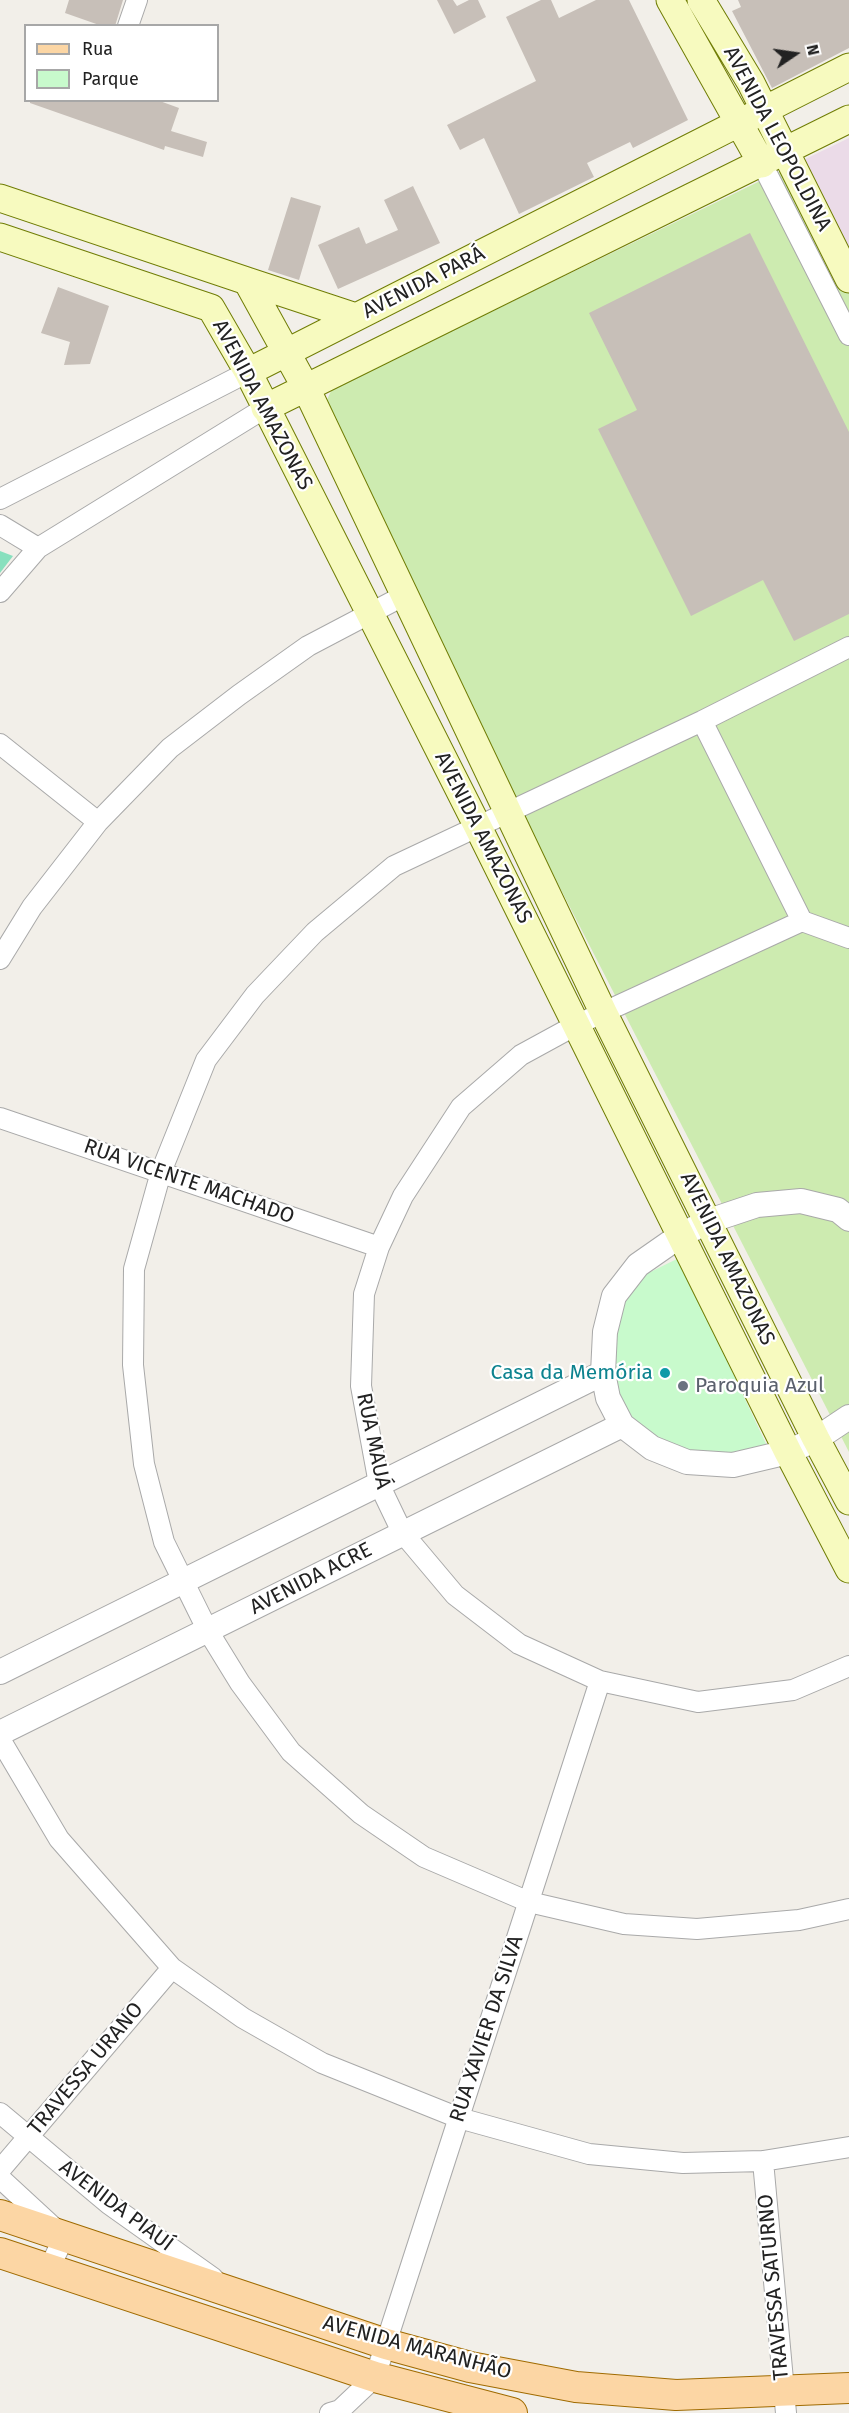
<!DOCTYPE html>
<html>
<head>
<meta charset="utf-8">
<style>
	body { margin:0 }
	#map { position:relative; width:849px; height:2413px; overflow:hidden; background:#f2efe9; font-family:"Fira Sans",sans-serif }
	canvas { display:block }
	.legend { position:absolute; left:24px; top:24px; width:195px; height:78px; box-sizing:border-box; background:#fff; border:2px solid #a7a7a7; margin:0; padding:8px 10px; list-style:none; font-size:18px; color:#222 }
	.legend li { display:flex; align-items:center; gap:12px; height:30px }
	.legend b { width:30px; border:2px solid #a7a7a7 }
	.north { position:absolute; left:765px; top:24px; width:60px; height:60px; -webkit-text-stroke:4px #fff; paint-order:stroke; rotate:77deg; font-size:16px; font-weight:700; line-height:24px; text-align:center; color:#222 }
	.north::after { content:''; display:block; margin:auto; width:21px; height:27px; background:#222; clip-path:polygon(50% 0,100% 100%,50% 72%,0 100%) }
</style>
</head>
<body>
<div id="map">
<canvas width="849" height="2413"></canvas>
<ul class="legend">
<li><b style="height:8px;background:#fcd6a4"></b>Rua</li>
<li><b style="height:16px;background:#c8facc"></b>Parque</li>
</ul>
<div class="north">N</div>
</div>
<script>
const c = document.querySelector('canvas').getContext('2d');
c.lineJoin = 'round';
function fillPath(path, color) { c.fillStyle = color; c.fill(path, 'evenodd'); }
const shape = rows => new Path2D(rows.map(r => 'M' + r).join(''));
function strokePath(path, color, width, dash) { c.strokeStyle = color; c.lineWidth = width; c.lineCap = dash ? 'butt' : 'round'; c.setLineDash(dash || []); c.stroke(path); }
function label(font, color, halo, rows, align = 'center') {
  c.font = font + ' "Fira Sans",sans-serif'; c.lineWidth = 4.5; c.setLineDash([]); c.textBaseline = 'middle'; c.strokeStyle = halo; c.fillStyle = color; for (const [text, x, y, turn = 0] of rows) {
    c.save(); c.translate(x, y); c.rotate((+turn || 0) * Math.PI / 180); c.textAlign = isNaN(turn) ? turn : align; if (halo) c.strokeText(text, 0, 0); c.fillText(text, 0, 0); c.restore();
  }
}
const industrial = shape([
	[849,138,849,266,797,163]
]);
const grass = shape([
	[797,163,849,266,849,1452,409,593,325,404,332,389]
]);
const park = shape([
	[679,1258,767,1446,737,1455,691,1454,656,1442,629,1418,609,1371,621,1299,644,1275]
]);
const pitch = shape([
	[0,551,13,556,0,573]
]);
const building = shape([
	[69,0,123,0,115,26,102,26,65,13],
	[437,0,453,0,457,6,469,0,478,0,486,17,454,34],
	[541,0,551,0,559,18,596,0,629,0,688,120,633,148,630,142,587,163,594,177,519,214,484,138,460,150,447,125,536,81,506,17],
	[738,0,849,0,849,48,772,88,732,11,741,7],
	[30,100,157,100,179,108,171,131,207,142,203,157,165,146,164,150,30,103],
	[413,186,440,243,338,289,318,245,359,227,366,244,398,230,384,200],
	[291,197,321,206,299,280,268,270],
	[750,233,849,432,849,614,794,641,763,580,691,616,598,429,637,410,589,313],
	[58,287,109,306,90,364,64,365,70,342,41,333]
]);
const minor = shape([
	[128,26,137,0],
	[762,164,849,335],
	[0,499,248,372],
	[0,525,38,548],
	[0,592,38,548,265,408],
	[849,647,702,721,394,866,315,932,255,995,206,1060,161,1172,134,1269,133,1365,144,1464,164,1542,208,1631,240,1683,291,1752,361,1814,424,1857,529,1902,624,1924,697,1929,799,1920,849,1909],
	[702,721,802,921,576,1025,521,1055,461,1107,403,1196,379,1247,364,1294,361,1386,379,1484,402,1532,455,1595,519,1644,600,1681,698,1702,793,1690,849,1666],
	[0,744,98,822],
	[802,921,849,938],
	[0,959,32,907,98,822,170,748,239,695,308,646,405,595],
	[0,1118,379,1247],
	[0,1739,59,1839,172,1968,243,2018,322,2063,459,2118,589,2154,683,2163,763,2161,849,2147],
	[0,2113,109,2204,213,2278],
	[763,2161,786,2413],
	[0,2170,172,1968],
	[0,2178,64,2237,49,2269],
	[330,2413,340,2410,375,2377,600,1681]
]);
const tertiary = shape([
	[849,1219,838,1210,801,1201,757,1205,709,1221,681,1235,638,1265,614,1296,605,1332,603,1373,608,1398,622,1425,652,1448,687,1462,733,1465,788,1452,816,1439,849,1417],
	[0,1672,603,1373],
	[0,1733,622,1425]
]);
const secondary = shape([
	[670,0,762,164],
	[701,0,751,83,849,279],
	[0,198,247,281,306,388,603,1012,816,1439,849,1501],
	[0,237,211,308,248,372,478,827,788,1452,849,1569],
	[247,281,356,317],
	[248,372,849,67],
	[265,408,849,119]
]);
const primary = shape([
	[0,2215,386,2344,470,2367,576,2387,676,2395,849,2388],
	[0,2253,375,2377,512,2413]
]);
const markers = [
	[665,1373,6,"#0f9aa8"],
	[683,1386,6,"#6b7280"]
];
const streetNames = [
	["AVENIDA LEOPOLDINA",777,139,62],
	["AVENIDA PARÁ",424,283,-27],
	["AVENIDA AMAZONAS",262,405,62],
	["AVENIDA AMAZONAS",483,838,63],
	["RUA VICENTE MACHADO",189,1182,19],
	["AVENIDA AMAZONAS",727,1259,64],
	["RUA MAUÁ",373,1441,78],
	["AVENIDA ACRE",311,1579,-27],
	["RUA XAVIER DA SILVA",487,2029,-72],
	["TRAVESSA URANO",86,2069,-50],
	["AVENIDA PIAUÍ",116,2206,37],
	["TRAVESSA SATURNO",774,2287,-95],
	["AVENIDA MARANHÃO",417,2348,15]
];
const cultureNames = [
	["Casa da Memória",653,1373]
];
const worshipNames = [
	["Paroquia Azul",695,1386]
];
fillPath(industrial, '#ebdbe8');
fillPath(grass, '#cdebb0');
fillPath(park, '#c8facc');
fillPath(pitch, '#88e0be');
fillPath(building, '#c7bfb8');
strokePath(minor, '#a9a9a9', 22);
strokePath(tertiary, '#a9a9a9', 26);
strokePath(secondary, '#707d05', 29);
strokePath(primary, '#a06b00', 32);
strokePath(minor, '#fff', 20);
strokePath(tertiary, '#fff', 24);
strokePath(secondary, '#f7fabf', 27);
strokePath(primary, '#fcd6a4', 30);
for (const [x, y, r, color] of markers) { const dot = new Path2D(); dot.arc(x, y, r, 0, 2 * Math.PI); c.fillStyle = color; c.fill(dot); strokePath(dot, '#fff', 2); }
label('21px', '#222', '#fff', streetNames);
label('21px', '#0d838f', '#fff', cultureNames, 'right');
label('21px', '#5b616d', '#fff', worshipNames, 'left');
</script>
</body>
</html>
